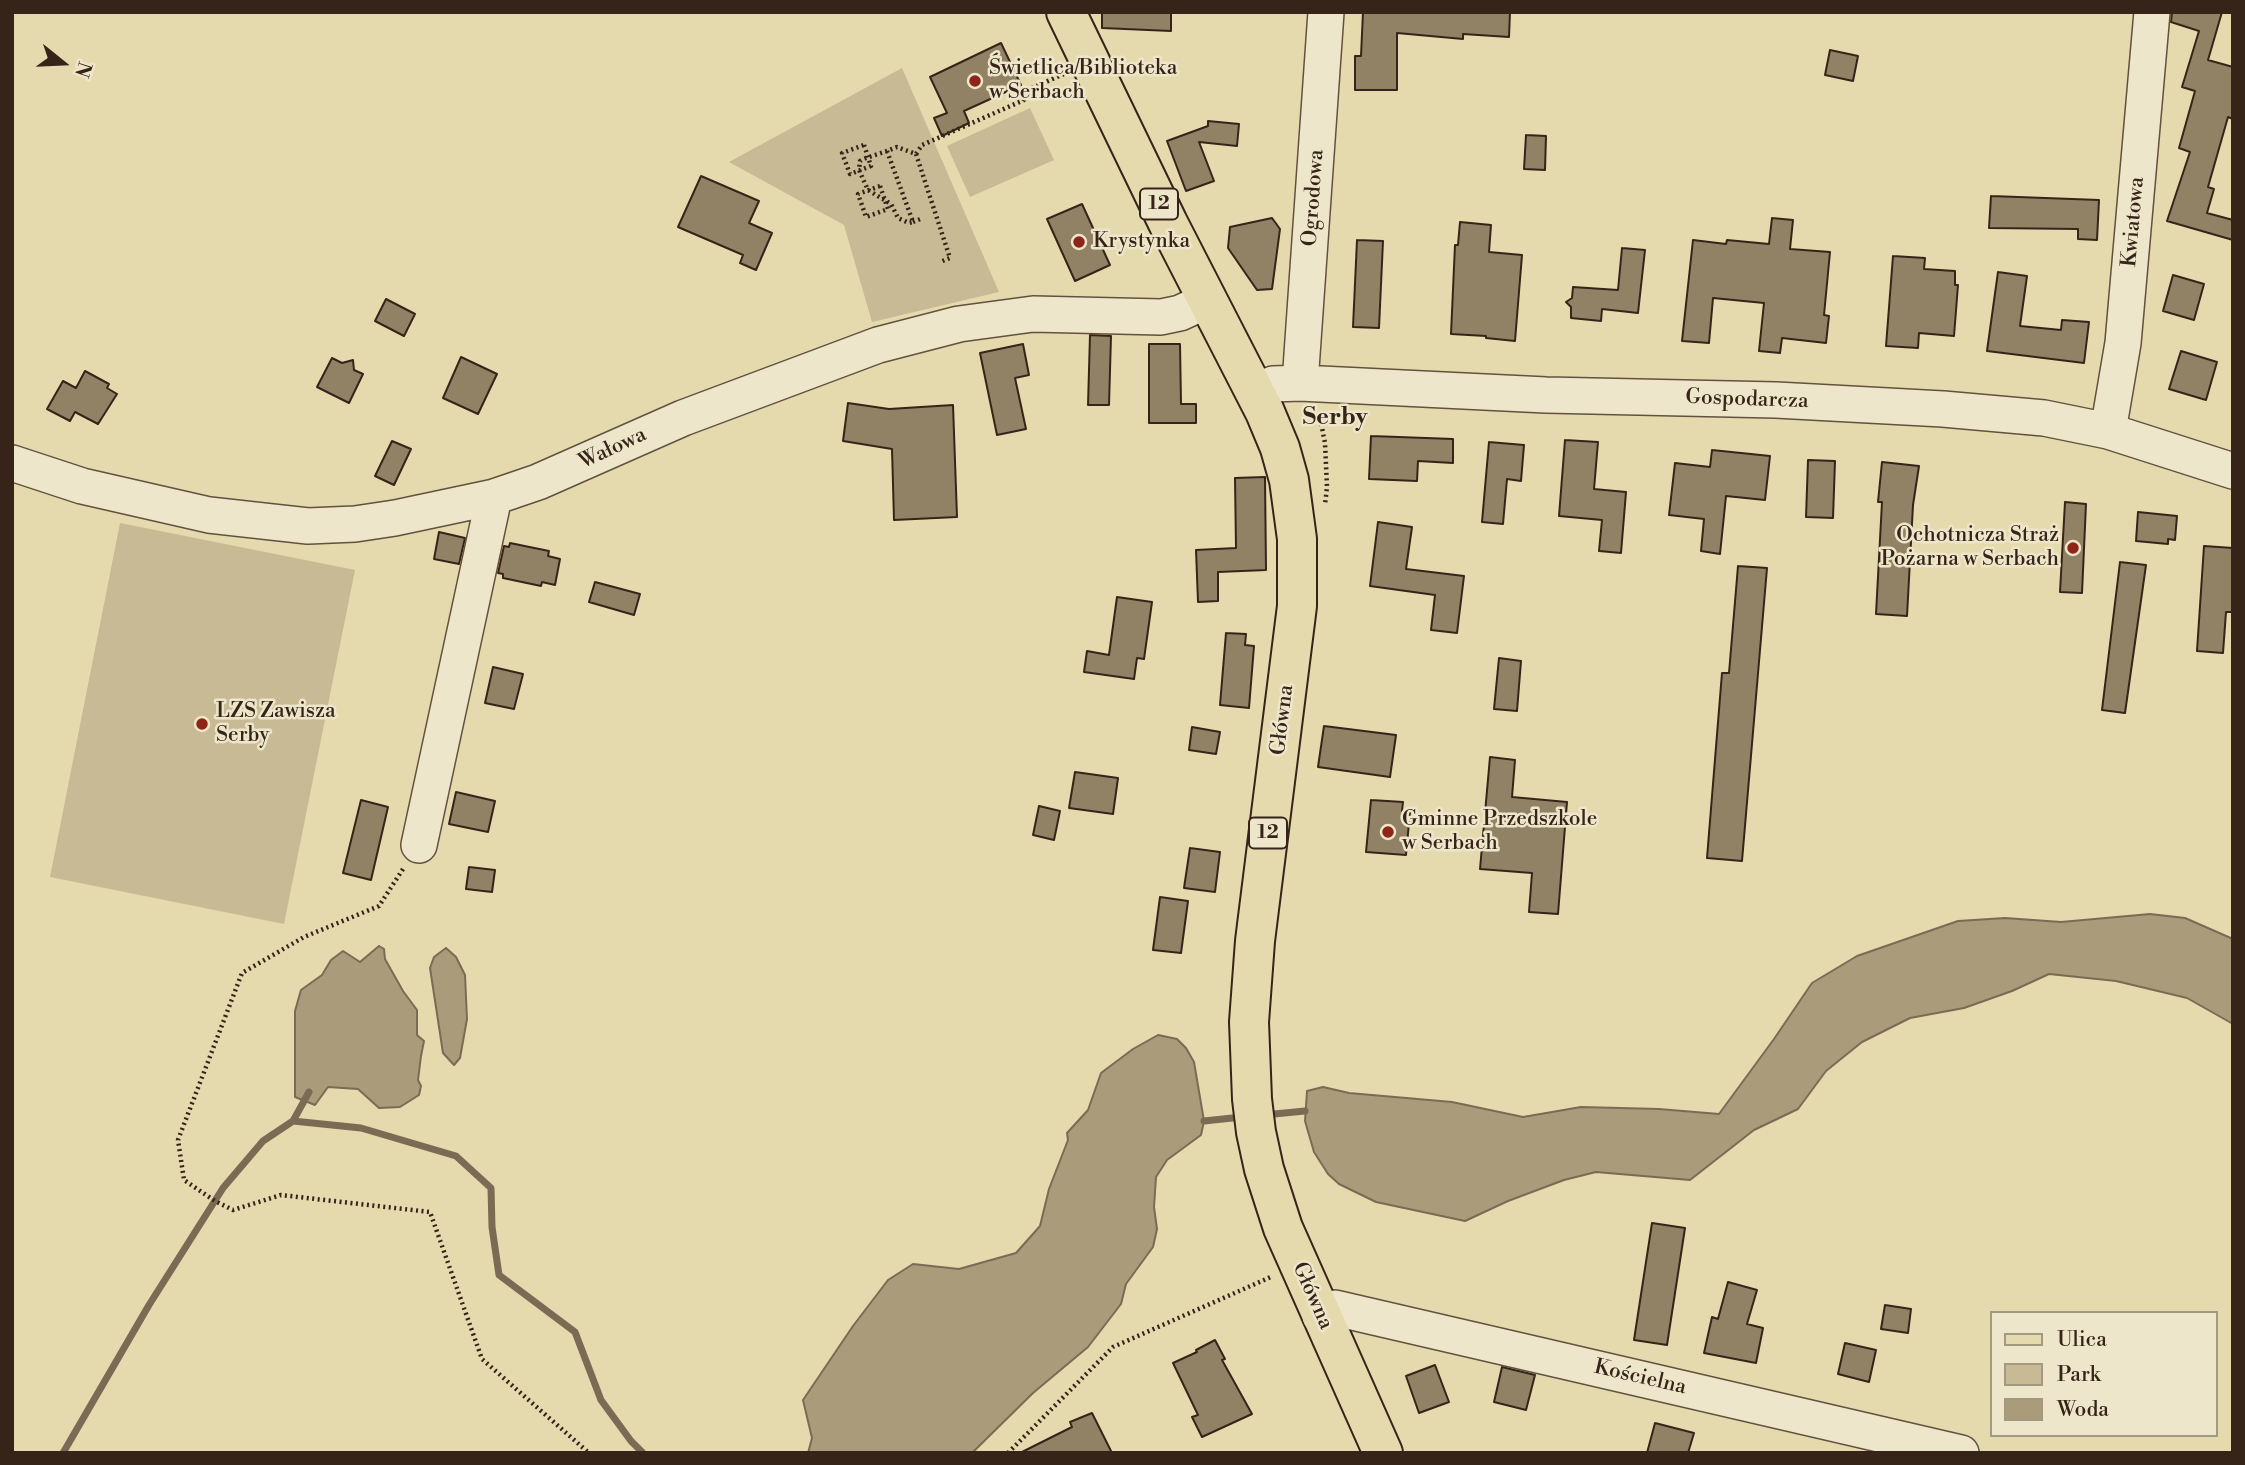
<!DOCTYPE html>
<html>
<head>
<meta charset="utf-8">
<style>
	body { margin:0 }
	#map { position:relative; width:2245px; height:1465px; overflow:hidden; background:#e5d9ae; font-family:"Libre Bodoni",serif }
	canvas { display:block }
	.frame { position:absolute; inset:0; border:14px solid #362419; pointer-events:none }
	.legend { position:absolute; left:1990px; top:1311px; width:228px; height:126px; box-sizing:border-box; background:#eee6ca; border:2px solid #a49883; margin:0; padding:9px 12px; list-style:none; font-size:21px; color:#362419 }
	.legend li { display:flex; align-items:center; gap:14px; height:35px }
	.legend b { width:35px; border:2px solid #a49883 }
	.north { position:absolute; left:28px; top:28px; width:70px; height:70px; -webkit-text-stroke:5px #eee6ca; paint-order:stroke; rotate:108deg; font-size:19px; font-weight:700; line-height:28px; text-align:center; color:#362419 }
	.north::after { content:''; display:block; margin:auto; width:24px; height:32px; background:#362419; clip-path:polygon(50% 0,100% 100%,50% 72%,0 100%) }
</style>
</head>
<body>
<div id="map">
<canvas width="2245" height="1465"></canvas>
<div class="frame"></div>
<ul class="legend">
<li><b style="height:9px;background:#e5d9ae"></b>Ulica</li>
<li><b style="height:19px;background:#c7ba95"></b>Park</li>
<li><b style="height:19px;background:#aa9b7b"></b>Woda</li>
</ul>
<div class="north">N</div>
</div>
<script>
const c = document.querySelector('canvas').getContext('2d');
c.lineJoin = 'round';
function fillPath(path, color) { c.fillStyle = color; c.fill(path, 'evenodd'); }
const shape = rows => new Path2D(rows.map(r => 'M' + r).join(''));
function strokePath(path, color, width, dash) { c.strokeStyle = color; c.lineWidth = width; c.lineCap = dash ? 'butt' : 'round'; c.setLineDash(dash || []); c.stroke(path); }
function label(font, color, halo, rows, align = 'center') {
  c.font = font + ' "Libre Bodoni",serif'; c.lineWidth = 5; c.setLineDash([]); c.textBaseline = 'middle'; c.strokeStyle = halo; c.fillStyle = color; for (const [text, x, y, turn = 0] of rows) {
    c.save(); c.translate(x, y); c.rotate((+turn || 0) * Math.PI / 180); c.textAlign = isNaN(turn) ? turn : align; if (halo) c.strokeText(text, 0, 0); c.fillText(text, 0, 0); c.restore();
  }
}
const green = shape([
	[902,68,999,292,872,322,844,225,729,162],
	[1030,108,1054,160,970,197,947,146],
	[120,523,355,570,284,924,50,877]
]);
const water = shape([
	[2150,914,2185,918,2233,939,2233,1024,2187,998,2116,981,2049,974,2012,991,1964,1008,1910,1018,1862,1042,1826,1071,1798,1109,1754,1130,1690,1180,1596,1172,1564,1180,1508,1201,1465,1221,1376,1202,1339,1184,1328,1174,1314,1152,1305,1121,1307,1091,1323,1087,1349,1093,1452,1102,1523,1117,1581,1107,1659,1109,1719,1114,1774,1039,1812,983,1857,956,1958,921,2005,918,2061,922,2150,914],
	[379,946,384,949,385,959,403,991,417,1010,417,1035,424,1041,421,1056,418,1080,421,1086,419,1095,400,1107,379,1108,358,1089,328,1087,315,1105,295,1097,295,1011,301,990,322,975,331,960,343,951,360,962,379,946],
	[446,948,456,957,465,975,467,1019,460,1058,454,1065,443,1053,430,968,434,957,446,948],
	[1158,1035,1177,1039,1186,1048,1194,1062,1204,1121,1201,1135,1167,1160,1156,1177,1154,1207,1157,1229,1153,1247,1126,1284,1121,1304,1088,1347,1033,1393,972,1453,808,1453,812,1438,803,1400,853,1326,888,1280,913,1264,959,1269,1016,1253,1040,1226,1049,1189,1068,1140,1067,1133,1088,1110,1101,1073,1133,1049,1158,1035]
]);
const stream = shape([
	[1264,1115,1305,1111],
	[293,1121,361,1128,456,1156,491,1188,492,1227,499,1275,575,1332,601,1400,631,1441,643,1453],
	[1204,1121,1242,1117],
	[63,1453,149,1305,223,1188,263,1141,293,1121,309,1092]
]);
const building = shape([
	[1102,12,1171,12,1171,31,1102,28,1102,12],
	[1363,12,1510,12,1509,37,1463,34,1463,39,1397,33,1397,90,1355,90,1355,56,1361,56,1363,12],
	[2172,12,2222,12,2208,60,2233,67,2233,119,2228,117,2208,187,2214,189,2207,213,2233,220,2233,240,2167,221,2190,152,2179,148,2195,91,2182,87,2199,31,2171,22,2172,12],
	[1001,43,1021,85,964,111,969,123,942,136,934,118,947,113,930,77,1001,43],
	[1830,50,1858,56,1853,81,1825,75,1830,50],
	[1208,121,1239,124,1237,146,1199,142,1214,181,1186,191,1167,141,1208,126,1208,121],
	[1526,135,1546,136,1545,170,1524,169,1526,135],
	[701,176,759,201,749,223,772,233,756,270,740,263,743,255,678,227,701,176],
	[1991,196,2099,200,2097,240,2078,239,2078,229,1989,228,1991,196],
	[1082,204,1110,265,1075,281,1047,219,1082,204],
	[1272,218,1280,229,1272,289,1257,290,1228,248,1230,227,1272,218],
	[1772,218,1793,220,1790,249,1830,252,1824,315,1829,316,1826,343,1782,338,1780,353,1759,351,1764,303,1713,298,1709,343,1682,341,1693,240,1726,244,1727,240,1769,244,1772,218],
	[1460,222,1491,225,1489,252,1522,255,1515,341,1486,338,1486,336,1451,334,1455,245,1458,245,1460,222],
	[1357,240,1383,241,1379,328,1353,327,1357,240],
	[1622,248,1645,250,1638,313,1602,309,1601,321,1571,318,1571,307,1566,302,1572,298,1573,287,1618,290,1622,248],
	[1893,256,1925,258,1924,269,1955,271,1955,285,1958,285,1954,336,1919,333,1918,348,1886,346,1893,256],
	[1998,272,2027,276,2020,326,2061,330,2062,320,2089,322,2084,363,1987,351,1998,272],
	[2173,275,2204,284,2194,320,2163,311,2173,275],
	[386,299,415,314,404,336,375,321,386,299],
	[1090,335,1111,336,1109,405,1088,405,1090,335],
	[1023,344,1029,375,1015,378,1026,429,997,435,980,353,1023,344],
	[1149,344,1180,344,1181,404,1196,404,1196,423,1149,423,1149,344],
	[2181,351,2217,362,2206,400,2169,389,2181,351],
	[461,357,497,374,478,414,443,398,461,357],
	[332,358,342,363,353,360,354,370,363,374,349,403,317,387,332,358],
	[85,371,109,384,107,388,117,394,98,424,75,412,70,421,47,409,63,381,76,388,85,371],
	[848,403,889,409,953,405,957,517,894,520,892,449,843,441,848,403],
	[1371,436,1453,439,1453,463,1418,461,1417,481,1369,479,1371,436],
	[1565,440,1598,442,1594,489,1626,492,1621,553,1599,551,1602,520,1559,516,1565,440],
	[392,441,411,449,394,485,375,476,392,441],
	[1489,442,1524,445,1521,481,1507,479,1503,524,1482,522,1489,442],
	[1712,450,1770,456,1765,500,1726,496,1720,554,1701,551,1704,519,1669,515,1675,463,1710,467,1712,450],
	[1808,460,1835,461,1833,518,1806,517,1808,460],
	[1882,462,1919,466,1913,505,1907,616,1876,614,1882,502,1878,502,1882,462],
	[1265,477,1266,570,1218,572,1218,601,1198,602,1196,550,1236,548,1235,478,1265,477],
	[2065,502,2086,504,2082,593,2060,592,2065,502],
	[2138,512,2177,516,2175,540,2168,539,2168,544,2136,541,2138,512],
	[1378,522,1412,527,1406,569,1464,576,1457,633,1431,630,1435,595,1370,586,1378,522],
	[439,532,465,538,459,564,434,559,439,532],
	[510,543,549,551,548,556,560,559,555,585,542,582,541,586,503,578,503,574,498,573,504,546,509,547,510,543],
	[2204,546,2233,548,2233,612,2226,612,2223,653,2197,651,2204,546],
	[2120,562,2146,565,2125,713,2102,710,2120,562],
	[1738,566,1767,568,1742,861,1707,858,1722,673,1729,673,1738,566],
	[595,582,640,594,634,615,589,602,595,582],
	[1117,597,1152,602,1144,659,1137,658,1134,679,1084,672,1087,651,1109,655,1117,597],
	[1226,633,1246,634,1245,645,1254,646,1249,708,1220,705,1226,633],
	[1499,658,1521,661,1517,711,1494,709,1499,658],
	[493,667,523,674,514,709,485,703,493,667],
	[1324,726,1396,735,1390,777,1318,767,1324,726],
	[1192,727,1220,732,1216,754,1189,750,1192,727],
	[1490,757,1515,760,1512,797,1567,802,1558,914,1529,912,1532,873,1480,869,1490,757],
	[1075,772,1118,778,1113,814,1069,808,1075,772],
	[456,792,495,801,488,832,449,824,456,792],
	[361,800,388,807,371,880,343,873,361,800],
	[1371,800,1403,802,1402,811,1410,812,1406,855,1366,852,1371,800],
	[1039,806,1060,811,1054,840,1033,835,1039,806],
	[1190,848,1220,852,1215,892,1184,888,1190,848],
	[469,867,495,870,492,892,466,889,469,867],
	[1160,897,1188,901,1181,953,1153,950,1160,897],
	[1652,1223,1685,1228,1667,1345,1634,1340,1652,1223],
	[1728,1282,1757,1290,1747,1324,1763,1328,1756,1363,1704,1353,1712,1317,1718,1319,1728,1282],
	[1885,1305,1911,1309,1908,1333,1881,1329,1885,1305],
	[1215,1340,1225,1359,1222,1360,1252,1414,1202,1437,1192,1417,1198,1415,1173,1363,1197,1352,1196,1350,1215,1340],
	[1845,1343,1876,1350,1869,1382,1838,1374,1845,1343],
	[1435,1365,1449,1402,1419,1413,1406,1376,1435,1365],
	[1502,1367,1535,1375,1526,1410,1494,1402,1502,1367],
	[1092,1413,1112,1453,1020,1453,1072,1427,1070,1422,1092,1413],
	[1655,1423,1694,1433,1688,1453,1647,1453,1655,1423]
]);
const path = shape([
	[864,145,871,166,850,174,842,153,864,145],
	[887,151,913,222,909,223,898,218,891,204,868,190,859,170,860,161,863,159,887,151,897,147,916,154,922,145,1024,100,1020,93,1064,74],
	[916,154,950,258,940,262],
	[880,186,888,209,866,217,858,194,880,186],
	[913,222,923,218],
	[1319,413,1325,443,1327,487,1325,505],
	[403,869,379,906,304,937,242,973,178,1140,184,1180,215,1201,233,1210,281,1195,430,1212,482,1359,589,1453],
	[1008,1453,1113,1347,1273,1276]
]);
const minor = shape([
	[1300,383,1326,12],
	[1255,393,1273,384,1300,383,1546,395,1776,400,1943,409,2044,418,2108,431,2233,471],
	[2108,431,2123,343,2152,12],
	[12,463,82,486,209,515,308,526,355,524,395,518,494,497,538,482,683,418,878,345,959,324,1033,314,1161,317,1180,313,1208,300],
	[419,845,494,497],
	[1320,1316,1335,1308,1961,1453]
]);
const major = shape([
	[1066,12,1168,223,1265,412,1280,448,1289,480,1297,539,1297,606,1255,941,1249,1022,1252,1099,1256,1132,1264,1169,1283,1228,1383,1453]
]);
const markers = [
	[975,81,7,"#8f2418"],
	[1079,242,7,"#8f2418"],
	[2073,548,7,"#8f2418"],
	[202,724,7,"#8f2418"],
	[1388,832,7,"#8f2418"]
];
const shields = [
	[1159,204,38],
	[1268,833,38]
];
const shieldNames = [
	["12",1159,204],
	["12",1268,833]
];
const poiNames = [
	["Świetlica/Biblioteka",989,69],
	["w Serbach",989,93],
	["Krystynka",1093,242],
	["Ochotnicza Straż",2059,536,"right"],
	["Pożarna w Serbach",2059,560,"right"],
	["LZS Zawisza",216,712],
	["Serby",216,736],
	["Gminne Przedszkole",1402,820],
	["w Serbach",1402,844]
];
const streetNames = [
	["Ogrodowa",1314,198,-86],
	["Kwiatowa",2134,222,-85],
	["Gospodarcza",1747,400,2],
	["Wałowa",613,449,-25],
	["Główna",1283,720,-83],
	["Główna",1312,1296,66],
	["Kościelna",1640,1378,13]
];
const quarterNames = [
	["Serby",1335,418]
];
fillPath(green, '#c7ba95');
fillPath(water, '#aa9b7b');
strokePath(water, '#7c6b54', 2);
strokePath(stream, '#7c6b54', 7);
fillPath(building, '#918266');
strokePath(building, '#362419', 2);
strokePath(minor, '#62513e', 38);
strokePath(major, '#362419', 42);
strokePath(path, '#362419', 4.5, [2, 3.5]);
strokePath(minor, '#eee6ca', 35);
strokePath(major, '#e5d9ae', 38);
for (const [x, y, r, color] of markers) { const dot = new Path2D(); dot.arc(x, y, r, 0, 2 * Math.PI); c.fillStyle = color; c.fill(dot); strokePath(dot, '#eee6ca', 2.5); }
for (const [x, y, w] of shields) { const box = new Path2D(); box.roundRect(x - w / 2, y - 15.5, w, 31, 5); c.fillStyle = '#eee6ca'; c.fill(box); strokePath(box, '#362419', 2); }
label('bold 19px', '#362419', null, shieldNames);
label('21px', '#362419', '#eee6ca', poiNames, 'left');
label('21px', '#362419', '#eee6ca', streetNames);
label('bold 24px', '#362419', '#eee6ca', quarterNames);
</script>
</body>
</html>
